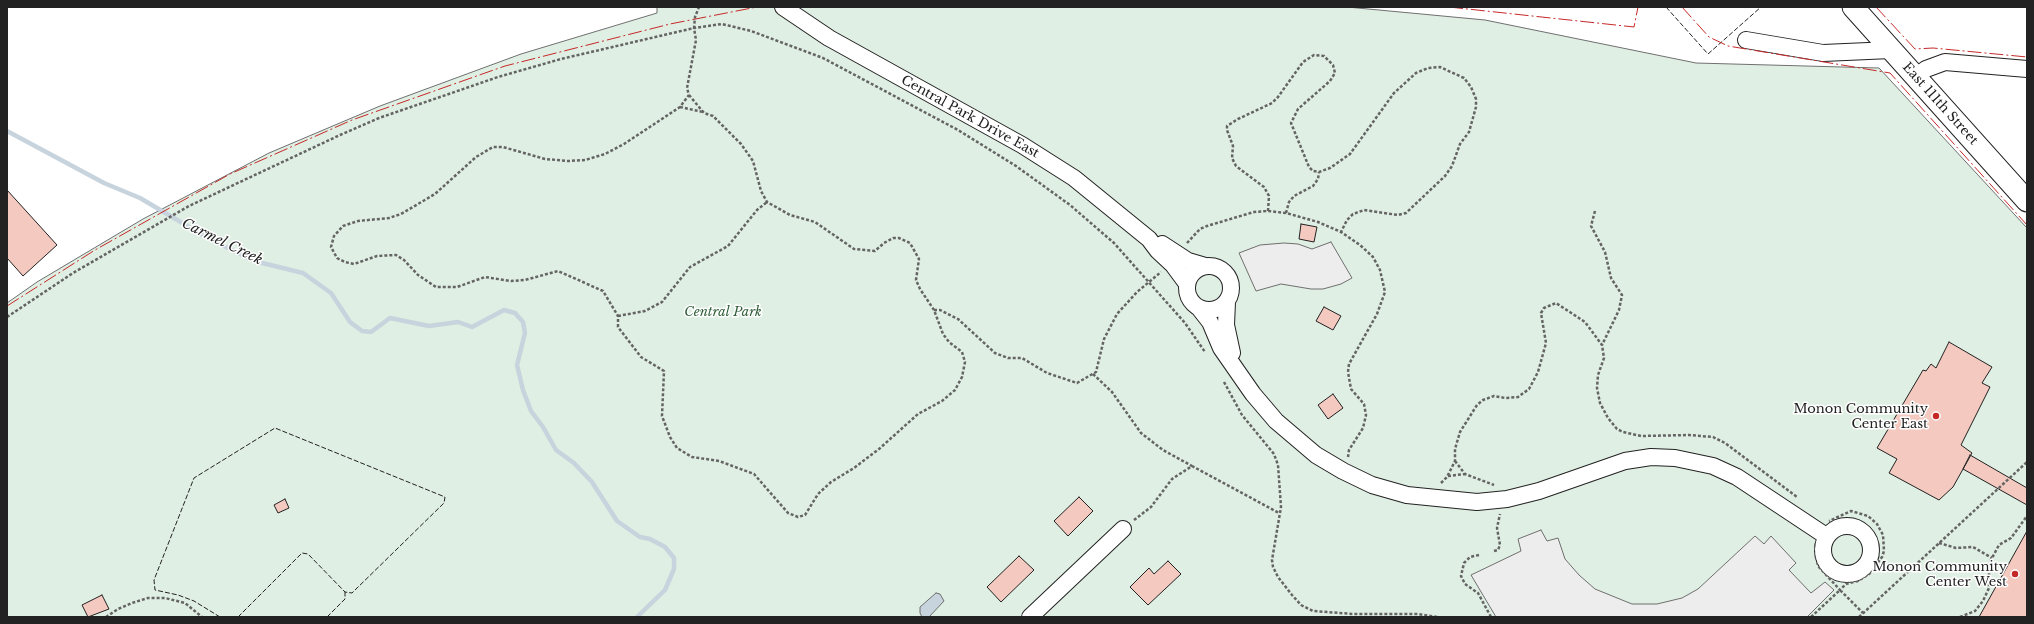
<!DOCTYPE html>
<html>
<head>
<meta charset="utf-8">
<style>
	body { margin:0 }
	#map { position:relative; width:2034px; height:624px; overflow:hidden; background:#fff; font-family:"Libre Baskerville",serif }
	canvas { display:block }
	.frame { position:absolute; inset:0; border:8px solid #222; pointer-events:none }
</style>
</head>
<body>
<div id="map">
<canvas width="2034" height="624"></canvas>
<div class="frame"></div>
</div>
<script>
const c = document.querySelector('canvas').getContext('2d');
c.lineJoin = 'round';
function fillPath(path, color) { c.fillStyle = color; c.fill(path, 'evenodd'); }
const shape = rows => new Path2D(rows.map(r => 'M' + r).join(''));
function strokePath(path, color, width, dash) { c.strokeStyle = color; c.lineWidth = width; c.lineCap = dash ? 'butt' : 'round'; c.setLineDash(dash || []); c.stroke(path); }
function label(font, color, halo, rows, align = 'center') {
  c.font = font + ' "Libre Baskerville",serif'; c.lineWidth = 3; c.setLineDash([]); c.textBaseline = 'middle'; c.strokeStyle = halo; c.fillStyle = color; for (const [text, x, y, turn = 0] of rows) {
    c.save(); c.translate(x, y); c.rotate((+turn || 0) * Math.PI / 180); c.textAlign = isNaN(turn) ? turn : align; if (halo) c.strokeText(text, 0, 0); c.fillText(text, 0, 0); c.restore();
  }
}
const green = shape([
	[657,7,1347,7,1485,20,1696,63,1879,68,2027,228,2027,617,7,617,7,303,37,282,143,219,269,153,380,106,521,54,657,13,657,7]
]);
const parking = shape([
	[1331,242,1352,278,1341,284,1323,289,1311,289,1281,284,1256,291,1239,253,1260,245,1284,243,1298,244,1312,249,1331,242],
	[1541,530,1547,541,1558,538,1565,559,1579,575,1595,589,1632,604,1657,604,1682,598,1698,589,1755,536,1764,544,1771,536,1796,563,1789,570,1811,593,1825,582,1834,590,1807,617,1496,617,1471,575,1521,551,1518,539,1541,530]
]);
const water = shape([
	[936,593,940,594,944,601,929,617,922,617,920,613,920,607,936,593]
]);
const stream = shape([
	[7,131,104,183,140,198,206,237,254,261,303,273,331,293,350,322,362,331,371,332,390,318,429,326,458,322,472,327,504,310,515,313,523,322,525,333,517,365,523,390,531,411,543,427,556,450,574,463,592,482,617,521,640,537,650,539,665,547,674,558,674,569,665,590,637,617]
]);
const building = shape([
	[7,190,57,245,23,276,7,258,7,190],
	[1301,224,1317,227,1314,242,1299,239,1301,224],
	[1324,307,1341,316,1333,330,1316,321,1324,307],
	[1949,342,1992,367,1982,383,1990,387,1961,445,1972,453,1953,487,1939,500,1889,473,1897,459,1877,448,1923,370,1926,371,1931,364,1936,368,1949,342],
	[1333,394,1343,408,1328,419,1318,405,1333,394],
	[1970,455,2027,488,2027,505,1963,469,1970,455],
	[1079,497,1093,511,1068,536,1054,521,1079,497],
	[285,499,289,508,278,513,274,505,285,499],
	[2027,531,2027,617,1979,617,2027,531],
	[1019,556,1034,570,1001,602,987,587,1019,556],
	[1168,561,1181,574,1148,605,1130,587,1149,568,1154,574,1168,561],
	[102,595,109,609,88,617,82,605,102,595]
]);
const path = shape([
	[689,95,704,113,713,116,741,144,753,161,761,191,767,202,790,215,815,222,854,249,875,251,884,243,893,238,899,238,910,243,919,259,916,280,920,289,934,310,943,334,949,342,962,352,965,362,962,377,955,390,942,401,918,414,879,449,854,468,831,482,818,494,805,515,798,517,788,513,754,474,719,461,692,457,677,448,670,437,662,416,664,371,641,357,618,327,618,316,603,291,558,271,525,280,511,281,485,277,457,287,436,287,418,275,404,260,396,255,377,256,354,264,345,262,337,258,331,247,334,236,343,226,358,221,389,218,401,214,435,194,476,157,493,147,503,147,545,159,568,161,585,160,605,154,624,144,680,107,689,95,687,88,696,40,694,28,722,24,751,31,823,58,958,130,1016,166,1070,205,1114,243,1185,323,1205,352],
	[680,107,703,112],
	[1268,211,1269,196,1264,187,1236,166,1232,158,1233,146,1227,130,1227,126,1238,119,1272,103,1278,97,1303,62,1314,55,1324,56,1333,65,1335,73,1330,81,1298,109,1291,123,1309,167,1313,171,1319,172,1330,168,1350,154,1394,93,1416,73,1428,68,1440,67,1464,78,1471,87,1476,99,1476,107,1469,132,1460,144,1452,166,1445,176,1406,213,1398,215,1364,210,1353,214,1347,220,1341,232],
	[1595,211,1591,226,1605,252,1611,278,1622,295,1619,310,1602,345],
	[1286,213,1289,202,1294,196,1313,186,1318,179,1319,172],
	[1187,243,1200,229,1207,226,1254,212,1268,211,1286,213,1318,222,1341,232,1360,245,1373,257,1380,270,1385,292,1377,314,1349,364,1348,372,1351,389,1364,404,1366,415,1363,428,1349,450,1348,457],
	[934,310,940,310,958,319,995,353,1008,358,1022,358,1047,373,1077,383,1096,372,1104,339,1117,314,1137,292,1161,272],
	[618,316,645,311,662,302,690,267,728,246,757,210,767,202],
	[7,317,73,273,189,206,340,135,379,118,498,77,561,59,694,28,695,17,699,7],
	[1093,374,1112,392,1141,433,1163,450,1192,466],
	[1224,382,1242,415,1274,454,1278,465,1281,507,1272,560,1273,567,1278,577,1292,595,1301,605,1313,611,1354,614,1418,614,1438,617],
	[1455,461,1465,474,1494,485],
	[1448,476,1465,474],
	[1441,483,1447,477,1455,461,1455,449,1460,432,1477,405,1483,400,1494,396,1505,398,1518,397,1529,389,1538,372,1546,343,1541,313,1544,308,1556,303,1585,322,1602,345,1604,358,1598,375,1597,388,1600,403,1608,418,1617,429,1623,432,1641,436,1689,435,1713,437,1725,443,1797,497],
	[1134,520,1151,507,1172,479,1192,466,1279,513],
	[1939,543,1956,548,1973,547,1992,558],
	[1815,547,1818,566,1840,590,1846,584,1858,581,1869,574,1882,557,1884,551,1883,535,1877,524,1868,516,1851,511,1829,521],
	[1494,551,1498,550,1500,545,1497,528,1500,514],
	[1479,555,1470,557,1464,563,1461,576,1465,584,1478,593,1491,617],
	[106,617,118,609,132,603,148,598,165,598,185,603,202,617],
	[1811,617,1840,590,1863,613],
	[1859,617,2027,462],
	[1960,617,1975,611,1983,601,1989,588,1989,563,1992,558,1999,545,2011,538,2027,516]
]);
const minor = shape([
	[783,7,829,38,1022,145,1074,178,1149,239,1158,251,1173,265,1187,284],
	[1746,40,1823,53,1891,50],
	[1915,77,1926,69,1945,62,2027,69],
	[1162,244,1188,261,1205,266],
	'1187 288a22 22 0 1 1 44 0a22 22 0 1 1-44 0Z',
	[1227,302,1226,325,1232,353],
	[1199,308,1210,322,1221,348,1253,394,1276,421,1316,455,1343,471,1372,485,1407,495,1477,502,1507,499,1539,491,1625,461,1651,457,1675,458,1713,466,1737,477,1826,536],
	'1823 550a24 24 0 1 1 48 0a24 24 0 1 1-48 0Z',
	[1030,617,1123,529]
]);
const major = shape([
	[1853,7,2027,201]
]);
const fence = shape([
	[1666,7,1708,54,1761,7],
	[220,617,194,601,178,595,155,590,154,580,194,478,275,428,445,497,444,503,352,593,345,592,308,554,302,553,238,617],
	[327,617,345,599,345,592]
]);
const power = shape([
	[1449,7,1634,27,1638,7],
	[1682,7,1709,37,1728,46,1890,73,2027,225],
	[1876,7,1915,49,1933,48,2027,57],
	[7,306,95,250,230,174,352,120,505,66,670,24,757,7]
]);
const markers = [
	[1936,416,4,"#c62828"],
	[2015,574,4,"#c62828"]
];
const streetNames = [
	["East 111th Street",1940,104,48],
	["Central Park Drive East",970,117,29]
];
const parkNames = [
	["Central Park",723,312]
];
const poiNames = [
	["Monon Community",1928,409],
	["Center East",1928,424],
	["Monon Community",2007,567],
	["Center West",2007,582]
];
const waterNames = [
	["Carmel Creek",222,242,26]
];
fillPath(green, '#e0efe3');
strokePath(green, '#6f6f6f', 1);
fillPath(parking, '#ededed');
strokePath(parking, '#6f6f6f', 1);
fillPath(water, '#c7d3dd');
strokePath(water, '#6f6f6f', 1);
strokePath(stream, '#c7d3dd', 4.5);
fillPath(building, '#f3c9c0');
strokePath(building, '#222', 1);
strokePath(minor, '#222', 18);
strokePath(major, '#222', 23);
strokePath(path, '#646464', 2.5, [3, 2]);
strokePath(minor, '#fff', 16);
strokePath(major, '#fff', 21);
strokePath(fence, '#222', 1, [5, 2]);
strokePath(power, '#c62828', 1, [14, 3, 2, 3]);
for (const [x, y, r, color] of markers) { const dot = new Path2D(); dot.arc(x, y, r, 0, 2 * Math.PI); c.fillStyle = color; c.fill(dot); strokePath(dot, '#fff', 1.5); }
label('13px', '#222', '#fff', streetNames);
label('italic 13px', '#2f5e38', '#fff', parkNames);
label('13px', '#222', '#fff', poiNames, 'right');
label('italic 14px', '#222', '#fff', waterNames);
</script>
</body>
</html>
